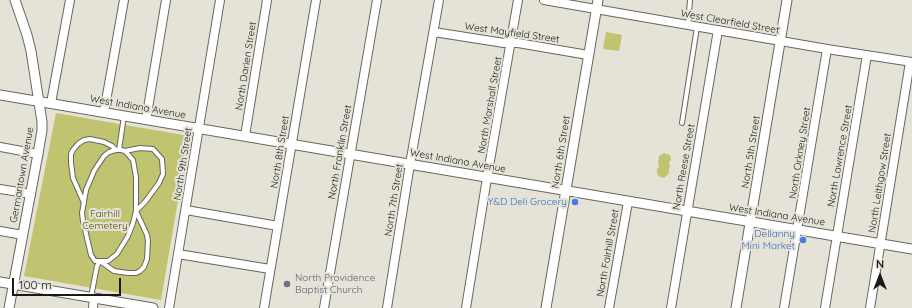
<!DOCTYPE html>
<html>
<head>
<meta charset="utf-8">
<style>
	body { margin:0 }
	#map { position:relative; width:912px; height:308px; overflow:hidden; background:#e5e3d7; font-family:Quicksand,sans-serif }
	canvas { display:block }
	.north { position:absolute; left:860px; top:256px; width:40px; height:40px; -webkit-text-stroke:3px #e5e3d7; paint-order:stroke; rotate:0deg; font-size:11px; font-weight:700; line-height:16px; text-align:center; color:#191915 }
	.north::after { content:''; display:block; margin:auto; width:14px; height:18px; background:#191915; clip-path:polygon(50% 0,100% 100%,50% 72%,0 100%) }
	.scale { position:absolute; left:12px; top:278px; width:109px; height:18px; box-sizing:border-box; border:2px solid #191915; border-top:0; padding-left:5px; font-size:12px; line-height:14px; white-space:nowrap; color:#191915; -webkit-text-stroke:3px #e5e3d7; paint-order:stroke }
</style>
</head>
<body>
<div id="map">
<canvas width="912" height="308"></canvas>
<div class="north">N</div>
<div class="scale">100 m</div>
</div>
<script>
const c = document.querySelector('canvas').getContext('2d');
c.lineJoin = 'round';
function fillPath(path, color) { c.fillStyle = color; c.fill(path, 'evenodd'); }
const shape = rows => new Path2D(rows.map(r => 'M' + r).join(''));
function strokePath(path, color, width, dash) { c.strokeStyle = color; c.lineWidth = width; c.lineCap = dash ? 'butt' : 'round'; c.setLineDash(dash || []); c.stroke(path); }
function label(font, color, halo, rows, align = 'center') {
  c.font = font + ' Quicksand,sans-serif'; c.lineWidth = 4; c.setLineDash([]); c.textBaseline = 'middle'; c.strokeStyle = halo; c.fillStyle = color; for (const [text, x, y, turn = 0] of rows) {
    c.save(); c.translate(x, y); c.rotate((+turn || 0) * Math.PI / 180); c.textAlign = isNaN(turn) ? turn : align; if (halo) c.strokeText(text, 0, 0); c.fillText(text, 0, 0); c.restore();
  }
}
const green = shape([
	[606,32,622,35,619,51,603,49],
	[56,113,189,136,161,300,24,276],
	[664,153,670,155,671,160,669,162,670,166,669,169,669,173,664,178,660,177,657,174,657,169,659,167,658,163,659,156]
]);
const service = shape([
	[688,25,690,0],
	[682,123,697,27],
	[119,150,124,116],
	[84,203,73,178,71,163,71,154,73,150,78,144,84,140,90,139,104,142,112,146,116,150],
	[91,297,97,266,100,261,108,261,117,254,128,236,133,223,136,211,136,177,133,160,125,151,121,150,116,150,109,152,104,156,94,171,86,190,82,213,83,221,91,255,95,261,100,261,114,271,128,273,136,273,140,271,144,267,147,259,148,241,147,235,136,211,145,202,159,183,163,174,162,159,153,149,140,148,125,151]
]);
const minor = shape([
	[544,0,827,49,912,62],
	[434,32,504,43,518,43,588,55],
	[51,103,70,0],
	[104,112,124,0],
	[146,120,166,0],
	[245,136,267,0],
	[0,147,38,154],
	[0,189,31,194],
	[186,210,278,226],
	[0,231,23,235],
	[178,254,270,269],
	[93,308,94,298],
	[169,308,178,254,220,0],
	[264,308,316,0],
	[324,308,377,0],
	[387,308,410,164,439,0],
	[466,308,487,178,518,0],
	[609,308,628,202],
	[671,308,718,30],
	[784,308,827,49],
	[825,308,867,55],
	[870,308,910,62]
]);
const tertiary = shape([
	[0,95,912,249],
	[0,282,153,308],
	[9,308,38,154,42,130,42,122,31,51,27,35,15,0],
	[546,308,598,0],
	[736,308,787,0]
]);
const markers = [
	[575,202,4,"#3f7fe0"],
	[803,240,4,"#3f7fe0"],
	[287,284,4,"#6b7280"]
];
const streetNames = [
	["West Clearfield Street",730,22,10],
	["West Mayfield Street",512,33,8],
	["North Darien Street",246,66,-81],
	["North Marshall Street",490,105,-80],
	["West Indiana Avenue",138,107,10],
	["North 8th Street",280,152,-81],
	["North Franklin Street",340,152,-80],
	["North 6th Street",561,152,-81],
	["North 5th Street",751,152,-81],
	["North Orkney Street",800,153,-81],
	["North Lawrence Street",840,156,-80],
	["West Indiana Avenue",458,161,10],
	["North 9th Street",183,164,-81],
	["North Reese Street",684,167,-80],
	["Germantown Avenue",22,175,-80],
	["North Leithgow Street",880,183,-81],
	["North 7th Street",394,200,-81],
	["West Indiana Avenue",777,215,9],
	["North Fairhill Street",608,253,-80]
];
const shopNames = [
	["Y&D Deli Grocery",567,202],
	["Dellanny",795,234],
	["Mini Market",795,246]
];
const parkNames = [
	["Fairhill",105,214],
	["Cemetery",105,226]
];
const worshipNames = [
	["North Providence",295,278],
	["Baptist Church",295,290]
];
fillPath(green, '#c0c370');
strokePath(service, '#68665c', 6);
strokePath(minor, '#68665c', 10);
strokePath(tertiary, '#68665c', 11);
strokePath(service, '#fff', 4);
strokePath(minor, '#fff', 8);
strokePath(tertiary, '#fff', 9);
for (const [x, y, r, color] of markers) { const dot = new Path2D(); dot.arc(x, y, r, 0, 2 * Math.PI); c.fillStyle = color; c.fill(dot); strokePath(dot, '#e5e3d7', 1.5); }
label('10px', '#191915', '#e5e3d7', streetNames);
label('10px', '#366cbe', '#e5e3d7', shopNames, 'right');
label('10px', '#4e4f02', '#e5e3d7', parkNames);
label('10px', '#5b616d', '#e5e3d7', worshipNames, 'left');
</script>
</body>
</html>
